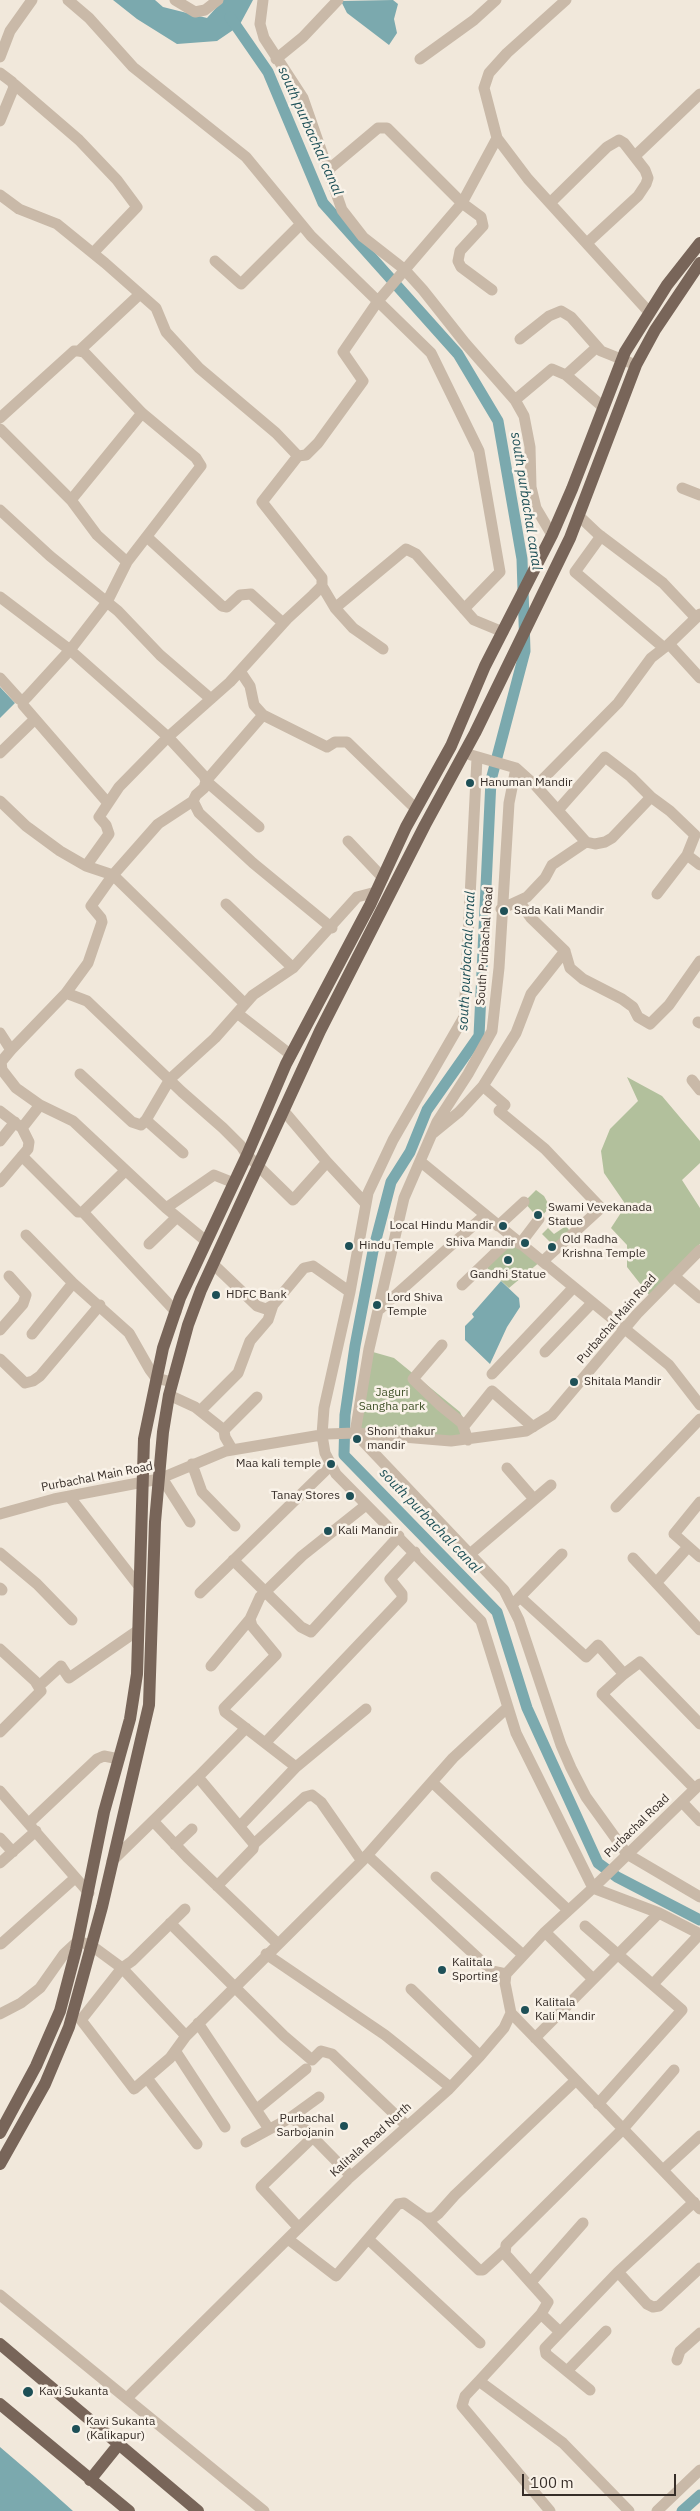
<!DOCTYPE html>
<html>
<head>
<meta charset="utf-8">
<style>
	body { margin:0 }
	#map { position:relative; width:700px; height:2511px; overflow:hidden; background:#f1e8db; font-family:"IBM Plex Sans",sans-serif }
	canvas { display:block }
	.scale { position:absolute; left:522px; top:2474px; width:154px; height:22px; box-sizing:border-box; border:2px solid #362d28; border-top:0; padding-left:6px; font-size:15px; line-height:18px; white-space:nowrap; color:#362d28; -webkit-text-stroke:4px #f9f2e8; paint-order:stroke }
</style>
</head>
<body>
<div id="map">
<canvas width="700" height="2511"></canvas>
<div class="scale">100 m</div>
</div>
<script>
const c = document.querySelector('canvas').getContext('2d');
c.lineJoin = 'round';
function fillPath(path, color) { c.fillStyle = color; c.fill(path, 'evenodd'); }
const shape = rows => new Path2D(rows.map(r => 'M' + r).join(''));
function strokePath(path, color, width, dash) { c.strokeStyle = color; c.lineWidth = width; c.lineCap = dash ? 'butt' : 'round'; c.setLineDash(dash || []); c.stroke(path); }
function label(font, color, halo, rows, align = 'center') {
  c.font = font + ' "IBM Plex Sans",sans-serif'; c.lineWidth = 5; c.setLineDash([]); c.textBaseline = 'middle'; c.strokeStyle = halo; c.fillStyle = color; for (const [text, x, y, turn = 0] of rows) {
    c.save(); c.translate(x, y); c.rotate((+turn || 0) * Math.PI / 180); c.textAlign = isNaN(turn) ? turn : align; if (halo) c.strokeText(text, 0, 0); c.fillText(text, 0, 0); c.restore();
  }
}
const green = shape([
	[627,1077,662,1096,700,1141,700,1163,682,1180,700,1208,700,1244,649,1295,627,1267,627,1245,611,1228,626,1205,604,1173,601,1151,610,1129,638,1101],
	[536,1190,544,1196,550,1207,539,1219,524,1202],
	[566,1226,572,1234,556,1248,542,1234,548,1228,554,1234],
	[512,1240,541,1261,509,1288,487,1268],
	[366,1350,394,1358,460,1412,467,1426,467,1436,451,1439,357,1430]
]);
const water = shape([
	[113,0,155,0,163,7,207,18,223,0,253,0,239,26,217,41,177,44,137,19],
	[393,0,398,4,394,19,397,33,389,45,347,13,341,1],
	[0,687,15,703,0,718],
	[501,1281,519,1298,520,1307,507,1327,490,1364,465,1340,465,1326,474,1317,472,1314],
	[0,2447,35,2477,73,2511,0,2511]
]);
const canal = shape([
	[230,17,268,72,323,203,458,354,498,421,522,559,525,651,491,780,479,1036,427,1110,410,1152,391,1182,373,1251,355,1346,345,1415,344,1455,497,1612,527,1708,598,1863,617,1877,700,1920],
	[682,2511,700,2495]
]);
const minor = shape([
	[68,0,89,18,133,67,246,157,311,236,431,353,479,451,500,572,464,609],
	[175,0,195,12,205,10,218,0],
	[263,0,260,24,264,38,303,98,342,210,363,237,404,269,423,290,465,343,515,400,524,416,530,447,531,487,536,508,552,535],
	[0,57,10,31,32,0],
	[276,59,303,37,338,0],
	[420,59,474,20,496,0],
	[0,73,12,82,14,87,0,121],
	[14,84,79,140,117,180,137,207,93,253],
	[497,138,528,179,649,312],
	[635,156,700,94],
	[328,170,378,128,387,128,462,203,481,217,483,226,460,251,458,261,461,267,492,290],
	[0,195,19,209,57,224,105,263,156,308,166,332,199,368,276,433,298,456,262,502,322,578,322,586,313,595,287,619,230,682,168,737,119,787,99,817,106,825,109,834,86,866],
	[550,203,607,147,619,140,624,143,645,170,648,178,646,184,638,196,587,243],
	[215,261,241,284,301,224],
	[520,339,549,316,561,311,571,317,601,351,636,365],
	[79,351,140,294],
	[566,375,597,347],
	[515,400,552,369,566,375,603,407],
	[0,418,74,351,79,351,84,352,142,413,196,458,201,466,127,562,107,602,70,650,28,696,24,700,19,699,0,678],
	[0,429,71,500,97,535,127,562],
	[298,456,306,455,318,443,363,381,343,352,378,301,462,203,497,138,484,88,489,73,507,53,566,0],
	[682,488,700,495],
	[71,500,142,413],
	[0,510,50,556,118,611,160,655,211,699],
	[579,516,598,534,663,583,696,618],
	[601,536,575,572,663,647],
	[147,537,222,606,227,607,240,595,251,594,283,623],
	[322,586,335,608,353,628,383,649],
	[0,597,70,650,168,737,204,776,206,781,204,788,196,795,193,801,199,813,253,863,332,928],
	[335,608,406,549,416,554,474,620,503,632],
	[669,644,700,614],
	[240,671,250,686,254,705,263,715,327,747,335,742,347,742,416,809],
	[23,705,107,802],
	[0,753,35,719],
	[471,755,516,768,509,803,499,968,492,1031,468,1074,437,1122,404,1198,369,1349,355,1433,504,1590,519,1620,561,1745,571,1768,586,1797,627,1854,700,1897],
	[477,758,464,1017,393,1140,368,1193,350,1292,324,1408,322,1435,325,1453,336,1474,481,1621,516,1733,593,1888,659,1913,700,1934],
	[516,768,536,786,586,842,595,844,605,842,612,838,651,797,670,811,695,835,687,855,700,865],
	[536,786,618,703,651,658,669,644,700,678],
	[0,801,26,826,60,851,86,866,113,875,158,824,193,801],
	[558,810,605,757,631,777,651,797],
	[259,827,206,781,263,715],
	[348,841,383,878],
	[657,894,687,855],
	[519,901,531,918,565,951,531,994,516,1033,483,1086,505,1105,499,1111,545,1149,601,1208,543,1261],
	[226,904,293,968],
	[501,909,527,897,545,878,552,865,586,842],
	[565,951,570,968,583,979,622,999,633,1007,638,1017,650,1024,669,1005,700,961],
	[66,993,87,1001,182,1092,223,1128,241,1146,247,1155,293,1200,327,1162,366,1204],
	[237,1013,291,1055],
	[698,1022,700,1023],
	[0,1033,11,1050,1,1062,2,1070,16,1088,40,1105],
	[11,1050,66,993,88,963,102,922,101,918,91,906,113,875,245,1004],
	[80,1074,132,1122,141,1125,146,1120,170,1079,215,1038,253,995,293,968,357,897,376,892],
	[692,1080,700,1090],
	[283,1110,327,1162],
	[0,1111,22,1128],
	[146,1120,183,1153],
	[432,1134,459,1112,483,1086],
	[0,1141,15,1122],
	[22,1156,78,1212,83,1212,125,1171],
	[421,1162,669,1365,700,1405],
	[0,1182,28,1149,29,1142,22,1128,40,1105,73,1121,166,1208,206,1241],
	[166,1208,214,1175,234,1183],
	[83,1212,176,1312],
	[498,1226,524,1202],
	[26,1235,73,1283,129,1333,150,1370,156,1378,172,1382],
	[149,1244,177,1217],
	[520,1244,539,1219],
	[213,1264,257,1306,266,1309,273,1305,304,1268,313,1266,350,1292],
	[674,1276,700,1298],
	[462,1285,512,1237],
	[380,1309,485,1215],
	[0,1330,23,1304,26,1295,9,1276],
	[32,1334,73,1283],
	[442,1345,413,1379,441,1406,462,1423,468,1440],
	[545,1352,592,1303],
	[0,1359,25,1383,33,1381,40,1376,100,1305],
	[492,1374,573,1288],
	[169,1395,195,1407,224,1430],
	[201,1410,238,1373,250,1341,268,1320,273,1305],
	[464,1426,492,1391,533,1427],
	[232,1449,225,1437,224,1430,257,1397],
	[192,1464,202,1492,235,1526],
	[507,1468,534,1499],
	[162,1478,190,1522],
	[69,1496,138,1585],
	[700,1502,674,1534,700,1557],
	[616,1507,700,1419],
	[0,1514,54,1499,159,1479,226,1451,327,1434,355,1433,451,1441,526,1431,552,1415,637,1314,700,1250],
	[0,1553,37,1584,72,1620],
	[470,1554,551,1485],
	[633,1558,700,1630],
	[233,1560,301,1627,311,1632,399,1536],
	[656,1583,688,1547],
	[0,1588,2,1590],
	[200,1593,330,1466],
	[520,1597,586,1657,598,1645,624,1674,602,1694,695,1789],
	[515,1602,562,1554],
	[0,1649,35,1681,41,1691,0,1732],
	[211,1666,250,1619],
	[624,1674,640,1662,700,1724],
	[39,1686,61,1666,69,1678,137,1631],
	[366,1709,296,1767,225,1712,224,1708,276,1655,252,1626,250,1619,260,1597,302,1556,366,1505],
	[266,1742,402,1599,402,1594,390,1579,415,1552],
	[432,1782,568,1910],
	[0,1791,89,1893],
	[682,1802,700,1821],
	[153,1821,187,1857,277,1943],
	[29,1823,97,1759,104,1756,119,1759],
	[240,1826,296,1767],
	[0,1838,13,1852],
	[254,1844,305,1797,312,1795,321,1802,362,1861],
	[175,1845,192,1829],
	[367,1855,492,1971,506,1974],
	[112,1861,198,1777],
	[0,1863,36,1831],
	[436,1877,522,1954],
	[217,1886,253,1849,254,1844,198,1777,246,1728],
	[185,1909,132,1961,122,1968,81,2020,134,2089,170,2058,186,2036,362,1861,453,1758,508,1707],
	[170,1923,284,2036,312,2060,321,2051,332,2054,407,2126],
	[585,1926,682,2010,598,2104],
	[545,1932,592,1978],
	[1,1944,75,1878],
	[266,1954,385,2035,450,2087],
	[653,1984,700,1934],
	[411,1989,480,2056],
	[0,2014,21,2003,40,1988,64,1954,78,1941,92,1946,122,1968,186,2036],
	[198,2023,269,2129],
	[535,2038,659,1913],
	[176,2052,225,2127],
	[147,2078,197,2144],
	[576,2080,700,2209],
	[257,2109,306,2069],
	[290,2118,319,2097],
	[246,2142,290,2118,298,2122,351,2176],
	[663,2170,700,2136],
	[694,2202,618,2272,647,2304,653,2307,659,2306,700,2268],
	[425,2218,479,2270,483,2270,505,2250],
	[299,2228,261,2187,313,2137],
	[288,2239,336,2276,398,2204,404,2203,425,2218,433,2218,438,2214,455,2195,576,2080,511,2013],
	[368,2239,480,2343],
	[531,2282,583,2223],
	[0,2295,264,2511],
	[541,2314,560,2332],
	[677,2360,680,2351,700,2333],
	[567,2371,606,2331],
	[481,2379,465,2396,462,2406,550,2511],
	[590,2390,546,2354,545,2348,618,2272],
	[128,2397,348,2179,448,2090,480,2056,504,2028,511,2013,505,1983,506,1974,545,1932,593,1888,700,1784],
	[629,2511,563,2443,483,2384,481,2379,541,2314,548,2302,505,2254,506,2245,623,2129,674,2070],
	[657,2511,700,2470]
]);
const major = shape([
	[0,2133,36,2066,60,2011,76,1950,104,1812,130,1719,137,1674,144,1439,163,1348,180,1298,247,1155,286,1064,370,905,406,827,451,746,485,666,552,535,572,489,625,352,667,285,700,243],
	[0,2164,45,2084,69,2027,102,1907,149,1705,155,1522,163,1432,169,1395,188,1325,201,1290,320,1031,425,825,475,733,570,538,636,365,655,330,700,263],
	[0,2344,198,2511],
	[0,2404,129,2511],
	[90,2480,119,2444]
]);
const markers = [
	[470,783,5,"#1e5057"],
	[504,911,5,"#1e5057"],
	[538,1215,5,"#1e5057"],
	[503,1226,5,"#1e5057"],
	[525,1243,5,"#1e5057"],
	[349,1246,5,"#1e5057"],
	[552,1247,5,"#1e5057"],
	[508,1260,5,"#1e5057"],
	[216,1295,5,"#1e5057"],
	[377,1305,5,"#1e5057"],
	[574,1382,5,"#1e5057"],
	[357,1439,5,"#1e5057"],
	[331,1464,5,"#1e5057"],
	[350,1496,5,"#1e5057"],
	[328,1531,5,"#1e5057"],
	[442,1970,5,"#1e5057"],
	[525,2010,5,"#1e5057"],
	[344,2126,5,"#1e5057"],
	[28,2392,6,"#1e5057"],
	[76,2429,5,"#1e5057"]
];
const poiNames = [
	["Hanuman Mandir",480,783],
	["Sada Kali Mandir",514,911],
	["Swami Vevekanada",548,1208],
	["Statue",548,1222],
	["Local Hindu Mandir",493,1226,"right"],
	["Old Radha",562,1240],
	["Krishna Temple",562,1254],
	["Shiva Mandir",515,1243,"right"],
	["Hindu Temple",359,1246],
	["Gandhi Statue",508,1275,"center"],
	["HDFC Bank",226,1295],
	["Lord Shiva",387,1298],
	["Temple",387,1312],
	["Shitala Mandir",584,1382],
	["Shoni thakur",367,1432],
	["mandir",367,1446],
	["Maa kali temple",321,1464,"right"],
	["Tanay Stores",340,1496,"right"],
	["Kali Mandir",338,1531],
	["Kalitala",452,1963],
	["Sporting",452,1977],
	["Kalitala",535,2003],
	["Kali Mandir",535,2017],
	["Purbachal",334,2119,"right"],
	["Sarbojanin",334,2133,"right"],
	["Kavi Sukanta",39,2392],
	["Kavi Sukanta",86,2422],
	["(Kalikapur)",86,2436]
];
const streetNames = [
	["South Purbachal Road",485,946,-86],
	["Purbachal Main Road",617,1319,-49],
	["Purbachal Main Road",97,1477,-11],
	["Purbachal Road",637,1826,-44],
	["Kalitala Road North",371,2140,-42]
];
const parkNames = [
	["Jaguri",392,1393],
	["Sangha park",392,1407]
];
const waterNames = [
	["south purbachal canal",310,131,66],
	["south purbachal canal",526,501,81],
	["south purbachal canal",467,961,-87],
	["south purbachal canal",430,1521,46]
];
fillPath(green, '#b2c09c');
fillPath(water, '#7ba9ae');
strokePath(canal, '#7ba9ae', 11);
strokePath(minor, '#c9b9a8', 11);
strokePath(major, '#786559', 12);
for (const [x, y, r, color] of markers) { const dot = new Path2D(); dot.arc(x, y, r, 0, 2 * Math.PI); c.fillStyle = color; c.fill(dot); strokePath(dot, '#f9f2e8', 2); }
label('12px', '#362d28', '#f9f2e8', poiNames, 'left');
label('12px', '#362d28', '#f9f2e8', streetNames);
label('12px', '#43542c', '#f9f2e8', parkNames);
label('italic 14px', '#1e5057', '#f9f2e8', waterNames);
</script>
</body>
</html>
